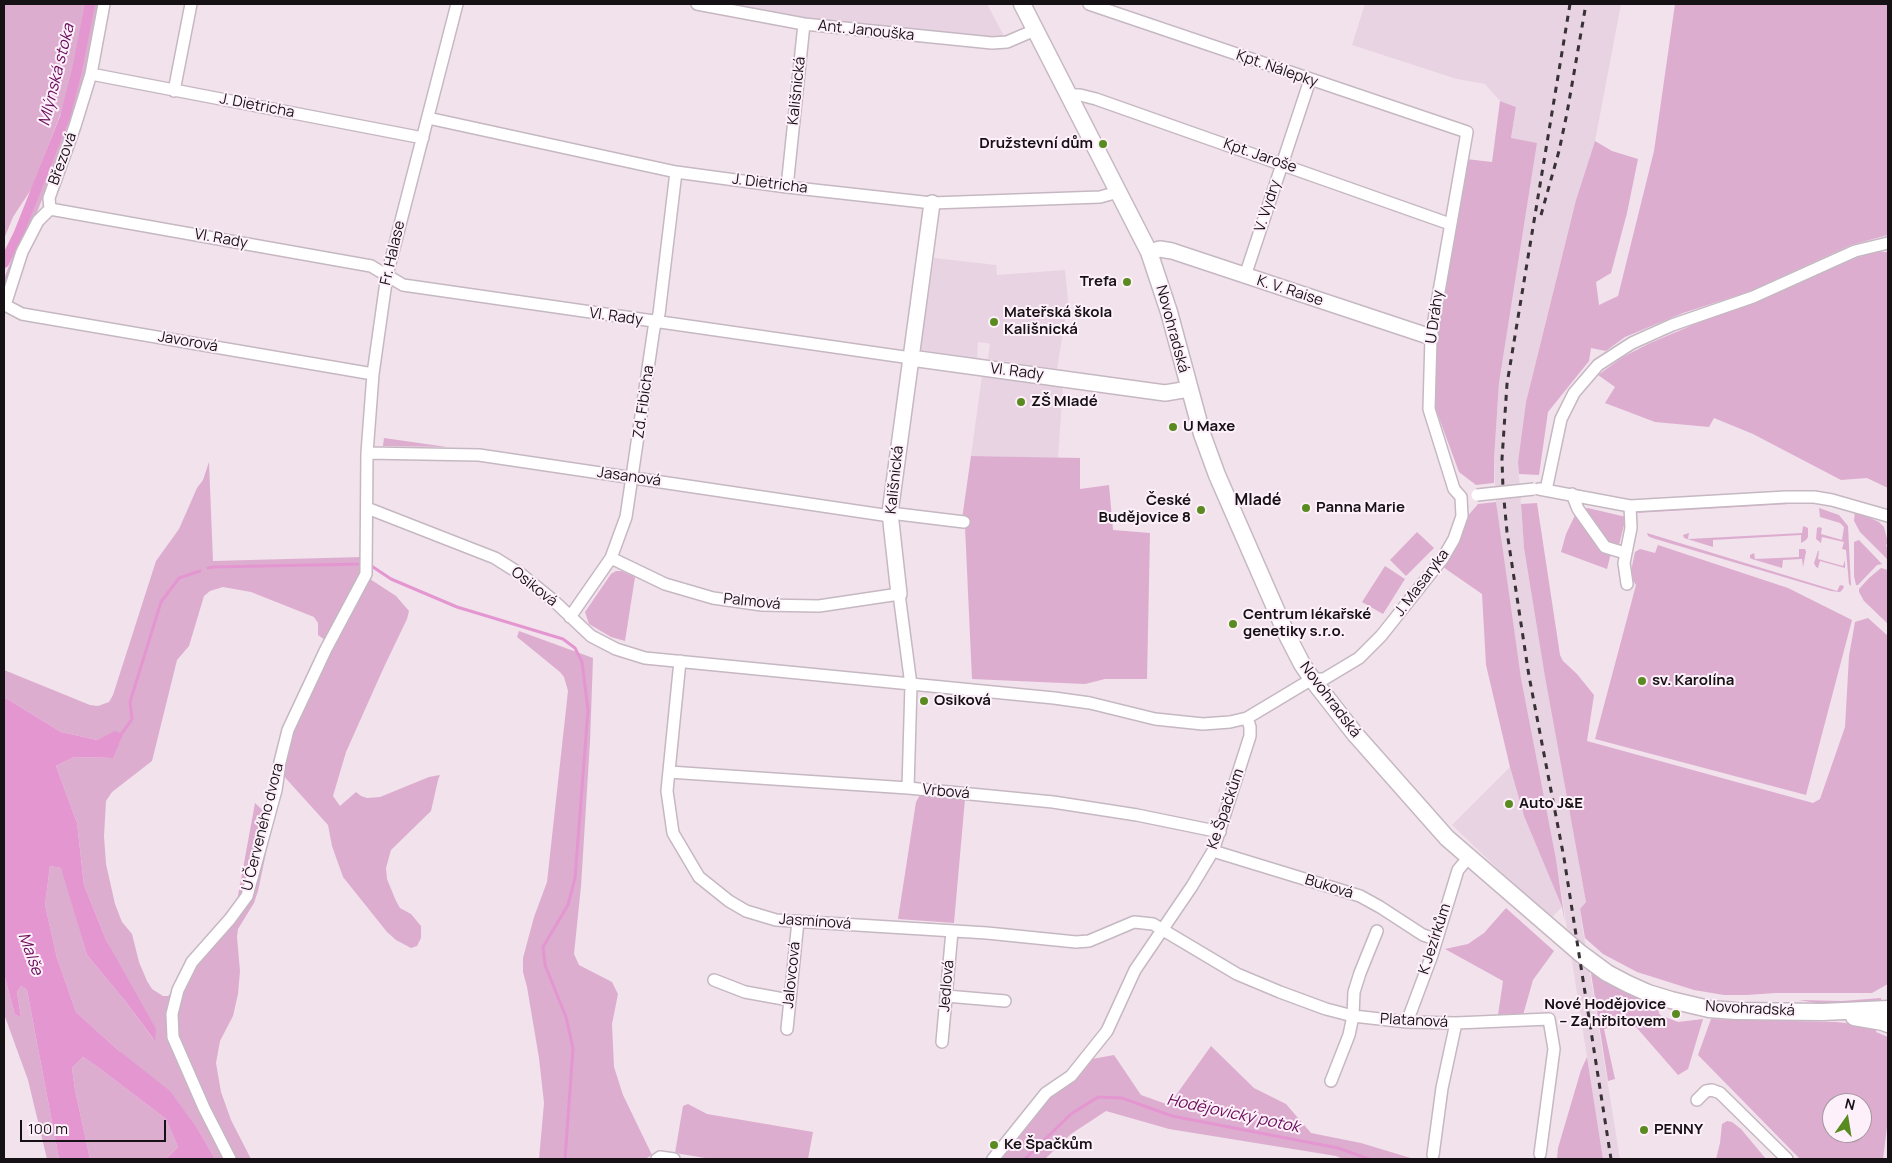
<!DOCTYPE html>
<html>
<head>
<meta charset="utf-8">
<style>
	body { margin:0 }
	#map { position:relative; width:1892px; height:1163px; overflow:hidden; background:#f1e2ec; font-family:Manrope,sans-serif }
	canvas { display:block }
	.frame { position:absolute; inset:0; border:5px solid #161114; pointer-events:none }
	.north { position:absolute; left:1822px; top:1093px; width:50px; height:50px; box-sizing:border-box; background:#fef0fa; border:1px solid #a1979e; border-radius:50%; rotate:13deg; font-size:14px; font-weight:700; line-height:20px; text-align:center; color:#161114 }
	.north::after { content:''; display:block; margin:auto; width:18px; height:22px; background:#5a8b20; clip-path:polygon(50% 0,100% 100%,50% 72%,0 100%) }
	.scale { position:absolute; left:20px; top:1120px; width:146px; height:22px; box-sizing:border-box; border:2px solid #161114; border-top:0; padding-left:6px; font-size:15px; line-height:18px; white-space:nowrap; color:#161114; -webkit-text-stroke:4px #fef0fa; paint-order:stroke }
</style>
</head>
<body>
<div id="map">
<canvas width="1892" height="1163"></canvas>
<div class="frame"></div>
<div class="north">N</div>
<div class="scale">100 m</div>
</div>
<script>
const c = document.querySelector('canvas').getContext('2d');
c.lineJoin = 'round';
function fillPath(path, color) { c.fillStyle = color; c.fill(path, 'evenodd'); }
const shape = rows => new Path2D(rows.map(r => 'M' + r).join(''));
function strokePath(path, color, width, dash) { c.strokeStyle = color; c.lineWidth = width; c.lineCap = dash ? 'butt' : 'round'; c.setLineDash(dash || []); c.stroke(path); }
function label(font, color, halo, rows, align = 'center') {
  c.font = font + ' Manrope,sans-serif'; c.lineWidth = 4; c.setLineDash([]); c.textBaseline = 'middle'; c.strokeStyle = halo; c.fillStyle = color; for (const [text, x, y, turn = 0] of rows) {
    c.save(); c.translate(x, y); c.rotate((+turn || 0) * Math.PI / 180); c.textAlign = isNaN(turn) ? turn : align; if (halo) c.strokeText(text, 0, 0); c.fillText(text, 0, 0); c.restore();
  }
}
const built = shape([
	[696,4,987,4,1007,42,873,32],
	[1365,4,1621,4,1595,141,1576,200,1526,402,1518,462,1524,548,1545,677,1586,902,1580,909,1581,918,1620,1159,1603,1159,1556,859,1521,678,1499,533,1495,490,1494,459,1499,383,1537,143,1511,139,1516,107,1500,101,1485,84,1457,79,1352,45],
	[934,258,996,265,997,275,1065,270,1068,301,1057,369,988,359,990,344,987,343,978,342,977,358,920,350],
	[987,374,1063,385,1058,458,971,456,982,376],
	[1510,767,1524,816,1562,907,1552,917,1500,871,1452,825]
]);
const green = shape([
	[4,4,88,4,76,64,62,110,32,188,13,217,4,239],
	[91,4,101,4,87,72,66,140,27,237,4,301,4,279,66,116,76,82],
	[1675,4,1888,4,1888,235,1851,245,1748,292,1683,313,1625,337,1606,351,1591,348,1589,361,1548,412,1539,475,1519,474,1518,462,1526,402,1576,200,1595,141,1612,151,1638,159,1627,213,1611,273,1596,282,1599,305,1618,296,1654,151],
	[1500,101,1516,107,1511,138,1537,143,1499,383,1494,459,1494,483,1476,485,1459,472,1435,407,1437,341,1442,295,1466,159,1492,162],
	[1875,252,1888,252,1888,488,1867,478,1841,480,1753,434,1714,418,1709,427,1655,422,1605,403,1615,387,1598,375,1623,357,1648,344,1716,315,1856,258],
	[384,438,447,447,383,446],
	[971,456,1080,458,1080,489,1109,485,1113,530,1150,533,1147,679,1105,679,1085,684,972,679,965,527,962,519],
	[209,462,213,561,362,557,363,570,325,640,318,635,318,623,314,617,251,592,223,587,210,591,204,596,189,646,177,660,152,761,112,792,106,801,104,836,106,864,115,904,122,922,132,934,139,962,147,981,152,989,163,996,168,996,173,992,230,915,237,901,255,803,273,820,258,891,254,903,238,929,237,937,240,971,238,994,233,1016,220,1041,216,1063,221,1092,231,1120,251,1159,215,1159,199,1131,118,1050,76,1012,57,958,45,905,50,866,62,868,87,955,126,1002,154,1040,106,940,84,885,77,823,56,766,74,757,113,758,115,732,97,740,61,732,4,697,4,670,90,705,98,706,109,702,113,695,156,561,179,529,197,488,203,480],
	[1799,501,1806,503,1636,513,1641,511],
	[1496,502,1521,678,1556,859,1565,922,1562,907,1524,816,1510,767,1486,665,1482,594,1443,567,1459,544,1466,518,1478,504],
	[1537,503,1560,655,1563,661,1577,674,1594,695,1587,741,1813,803,1820,799,1845,727,1849,656,1855,622,1868,618,1888,636,1888,984,1872,993,1775,993,1747,995,1724,995,1694,990,1637,972,1603,954,1585,938,1580,909,1586,902,1545,677,1524,548,1521,504],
	[1588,508,1626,517,1619,545,1611,553,1607,569,1561,552,1566,534,1578,509],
	[1819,508,1839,515,1848,526,1851,586,1849,584,1846,550,1842,549,1844,542,1822,537,1821,543,1816,539,1817,528,1819,527,1822,528,1821,534,1842,540,1844,527,1840,523,1820,517],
	[1855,511,1879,522,1884,527,1888,543,1886,545,1888,550,1888,560,1860,532,1854,521],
	[1803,526,1808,528,1808,537,1806,540,1801,543,1801,535,1713,540,1713,547,1684,538,1683,535,1689,533,1688,539,1802,533],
	[1417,532,1434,548,1406,576,1390,560],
	[1647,533,1837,591,1840,585,1844,586,1843,589,1840,592,1831,591,1652,538,1648,536],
	[1859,540,1882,564,1877,565,1858,585,1856,585,1854,576,1854,542],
	[1658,545,1788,588,1852,620,1806,795,1595,739,1636,585,1630,576,1635,552,1640,549,1655,553],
	[1799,549,1805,549,1806,552,1803,567,1802,559,1783,560,1782,568,1752,559,1750,558,1750,555,1754,553,1755,559,1799,557],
	[1818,551,1819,551,1818,559,1843,566,1845,560,1845,568,1820,561,1818,568,1816,567,1814,563],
	[1385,566,1405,579,1383,614,1362,602],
	[1881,568,1888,570,1888,624,1864,601,1859,592,1859,589,1869,578],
	[616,571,622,571,635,577,625,641,611,637,589,624,585,612,611,574],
	[367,577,396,596,409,611,407,619,384,667,346,752,333,796,340,806,356,792,361,796,367,798,380,797,429,777,440,775,438,780,431,811,391,850,386,868,387,879,396,901,400,908,411,914,421,926,421,938,417,946,411,948,396,940,387,932,343,877,332,846,328,825,281,773,291,734],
	[519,631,593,658,590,742,581,886,574,954,579,965,612,982,618,994,612,1024,614,1067,623,1095,652,1155,645,1159,539,1159,544,1103,539,1058,527,987,523,972,523,958,534,917,547,882,568,691,564,677,560,672,517,637],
	[920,795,965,799,954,923,898,919,916,802],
	[1506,908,1554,951,1533,980,1523,1015,1498,1015,1503,981,1445,949,1468,944,1484,933],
	[1591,973,1598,974,1658,1010,1660,1015,1678,1022,1703,1019,1688,1069,1678,1075,1636,1027,1628,1023,1604,1029,1615,1079,1608,1081],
	[4,974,15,1015,21,1017,17,992,21,984,27,990,59,1159,47,1159,28,1080,4,1014],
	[1881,998,1881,1000,1865,1002,1841,1003,1816,1003,1799,1000,1842,1001],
	[1711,1019,1836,1022,1872,1026,1877,1024,1876,1032,1888,1037,1888,1119,1883,1159,1800,1159,1698,1055],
	[1832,1103,1862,1103,1862,1133,1832,1133],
	[1211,1046,1254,1088,1286,1104,1311,1133,1361,1143,1414,1159,1343,1159,1336,1156,1169,1129,1106,1111,1071,1134,1045,1159,985,1159,1052,1093,1078,1076,1092,1059,1114,1055,1141,1095,1169,1105],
	[83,1057,99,1068,166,1119,178,1147,166,1159,90,1159,75,1090,72,1068],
	[1587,1057,1603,1159,1557,1159,1558,1148,1581,1070],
	[688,1104,707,1114,813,1132,808,1159,711,1159,675,1153,683,1106],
	[1727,1121,1732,1122,1741,1129,1766,1159,1716,1159,1720,1143,1722,1124]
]);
const water = shape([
	[4,697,61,732,97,740,115,731,123,734,113,758,74,757,56,766,77,823,84,885,106,940,156,1029,155,1041,126,1002,87,955,61,868,50,866,45,905,57,958,76,1012,118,1050,170,1091,199,1131,215,1159,166,1159,178,1147,166,1119,99,1068,83,1057,72,1068,75,1090,90,1159,59,1159,27,990,21,985,17,992,21,1017,15,1015,4,974]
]);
const stream = shape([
	[370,565,391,579,457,607,563,639,575,648,582,662,588,710,575,878,568,905,543,947,545,965,566,1017,573,1048,565,1159],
	[208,568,213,567,364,564],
	[120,736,132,719,130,702,161,602,179,578,200,571],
	[1025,1159,1071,1114,1098,1097,1122,1098,1172,1116,1338,1148,1369,1159]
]);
const canal = shape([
	[4,263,18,235,65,117,77,70,90,4]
]);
const minor = shape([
	[697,4,804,24,992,43,1007,42,1035,30],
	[1089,4,1467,132,1431,337,1429,409,1454,489,1461,497],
	[91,74,423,138],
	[174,91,191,4],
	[1068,95,1080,95,1096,99,1450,224],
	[428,118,676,172,787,187,932,203,1100,197,1118,192],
	[787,187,804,24],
	[50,209,371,266,403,285,911,358],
	[50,209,38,221,22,252,5,305,22,314,373,374],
	[50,209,49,198,75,126,91,74,104,4],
	[1245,276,1310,80],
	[367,453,479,455,890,516],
	[1539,489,1630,506,1786,497,1814,497,1832,500,1888,516],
	[1546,490,1561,419,1574,393,1598,365,1632,343,1672,325,1753,297,1855,251,1888,243],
	[1572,494,1578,509,1605,547,1625,553],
	[367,508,495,558,522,575,554,601,591,636,616,649,645,658,1054,698,1090,703,1155,719,1203,724,1230,722,1247,718,1312,679,1324,679,1359,658,1381,636,1443,558,1454,539,1462,516,1461,497],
	[890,513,964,522],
	[611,558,665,584,713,598,762,605,819,606,899,594,911,685,908,788],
	[1627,584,1624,563,1631,528,1630,506],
	[570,617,611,558,626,517,654,328,659,314,676,172],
	[680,661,667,791,673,833,699,877,729,901,746,911,776,920,987,933,1076,942,1089,941,1134,922,1153,924,1237,974,1280,992,1326,1009,1353,1016,1407,1022,1456,1023,1549,1019,1554,1049,1540,1154],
	[669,772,908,788,1053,802,1137,815,1220,832],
	[1213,851,1360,896,1380,907,1423,935,1436,939],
	[714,980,745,992,789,1000],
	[946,996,1005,1001],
	[1407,1022,1432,955,1458,870,1468,858],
	[787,1029,798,921],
	[942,1042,952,931],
	[1331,1081,1349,1035,1353,1016,1354,992,1360,973,1377,931],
	[1697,1100,1706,1091,1712,1090,1720,1093,1787,1159],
	[1433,1155,1442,1088,1456,1023],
	[230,1159,204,1108,173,1037,172,1014,178,990,192,962,230,919,247,896,276,790,280,762,288,730,326,649,366,574,367,453,373,374,387,275,457,4],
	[657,1159,660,1157,674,1159],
	[993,1159,1046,1093,1071,1076,1107,1031,1135,970,1192,886,1213,851,1250,736,1250,727,1247,718]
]);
const tertiary = shape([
	[1149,252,1160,249,1172,251,1431,337],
	[911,358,1165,393,1189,389],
	[899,594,890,513,932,203]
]);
const secondary = shape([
	[1022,4,1149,252,1169,312,1202,434,1217,475,1287,635,1302,664,1312,679,1355,734,1447,838,1580,953,1607,973,1628,984,1648,993,1671,1000,1709,1009,1736,1011,1822,1012,1888,1009],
	[1854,1017,1883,1022,1888,1024]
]);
const rail = shape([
	[1570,4,1507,384,1502,459,1503,489,1507,532,1529,676,1564,858,1611,1159],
	[1541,215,1559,151,1567,113,1586,4]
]);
const minorBridge = shape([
	[1477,495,1534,489]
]);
const markers = [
	[1103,144,5,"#5a8b20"],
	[1127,282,5,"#5a8b20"],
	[994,322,5,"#5a8b20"],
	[1021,402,5,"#5a8b20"],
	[1173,427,5,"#5a8b20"],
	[1306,508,5,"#5a8b20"],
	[1201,510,5,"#5a8b20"],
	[1233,624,5,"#5a8b20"],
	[1642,681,5,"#5a8b20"],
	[924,701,5,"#5a8b20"],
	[1509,804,5,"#5a8b20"],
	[1676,1014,5,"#5a8b20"],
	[1644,1130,5,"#5a8b20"],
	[994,1145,5,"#5a8b20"]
];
const streetNames = [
	["Ant. Janouška",866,31,6],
	["Kpt. Nálepky",1277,69,19],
	["Kališnická",797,91,-84],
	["J. Dietricha",257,106,11],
	["Kpt. Jaroše",1260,156,19],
	["Březová",63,159,-70],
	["J. Dietricha",770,184,7],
	["V. Vydry",1268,206,-72],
	["Vl. Rady",221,239,10],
	["Fr. Halase",393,253,-77],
	["K. V. Raise",1290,291,18],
	["Vl. Rady",616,317,8],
	["U Dráhy",1435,317,-82],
	["Novohradská",1172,329,75],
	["Javorová",188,342,10],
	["Vl. Rady",1017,372,7],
	["Zd. Fibicha",644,402,-82],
	["Jasanová",629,477,8],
	["Kališnická",895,480,-84],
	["J. Masaryka",1422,583,-53],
	["Osiková",534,587,38],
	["Palmová",752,602,6],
	["Novohradská",1330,700,53],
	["Vrbová",946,792,5],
	["Ke Špačkům",1226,809,-71],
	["U Červeného dvora",263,827,-76],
	["Buková",1329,887,17],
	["Jasmínová",815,922,4],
	["K Jezírkům",1435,939,-72],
	["Jalovcová",792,975,-84],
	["Jedlová",947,986,-85],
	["Novohradská",1750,1009,3],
	["Platanová",1414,1021,3]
];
const poiNames = [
	["Družstevní dům",1093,144,"right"],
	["Trefa",1117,282,"right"],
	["Mateřská škola",1004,313],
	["Kališnická",1004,330],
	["ZŠ Mladé",1031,402],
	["U Maxe",1183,427],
	["České",1191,501,"right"],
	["Budějovice 8",1191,518,"right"],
	["Panna Marie",1316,508],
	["Centrum lékařské",1243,615],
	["genetiky s.r.o.",1243,632],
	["sv. Karolína",1652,681],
	["Osiková",934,701],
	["Auto J&E",1519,804],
	["Nové Hodějovice",1666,1005,"right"],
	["– Za hřbitovem",1666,1022,"right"],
	["PENNY",1654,1130],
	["Ke Špačkům",1004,1145]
];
const waterNames = [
	["Mlýnská stoka",57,75,-76],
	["Malše",30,954,70],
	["Hodějovický potok",1233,1114,12]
];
const neighbourhoodNames = [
	["Mladé",1258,501]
];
fillPath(built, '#e8d3e2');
fillPath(green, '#ddadd0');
fillPath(water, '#e496d1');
strokePath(stream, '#e496d1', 3);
strokePath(canal, '#e496d1', 10);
strokePath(minor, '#c6b8c2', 14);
strokePath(tertiary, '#c6b8c2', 18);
strokePath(secondary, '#c6b8c2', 19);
strokePath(minor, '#fff', 11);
strokePath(tertiary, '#fff', 15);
strokePath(secondary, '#fff', 16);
strokePath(rail, '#383135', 3, [6, 6]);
strokePath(minorBridge, '#c6b8c2', 14, []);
strokePath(minorBridge, '#fff', 11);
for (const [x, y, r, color] of markers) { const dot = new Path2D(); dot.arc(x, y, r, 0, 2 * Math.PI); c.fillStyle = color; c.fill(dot); strokePath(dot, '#fef0fa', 2); }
label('15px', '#161114', '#fef0fa', streetNames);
label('bold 15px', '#161114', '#fef0fa', poiNames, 'left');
label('italic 16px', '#690c5a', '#fef0fa', waterNames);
label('bold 16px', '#161114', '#fef0fa', neighbourhoodNames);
</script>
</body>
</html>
